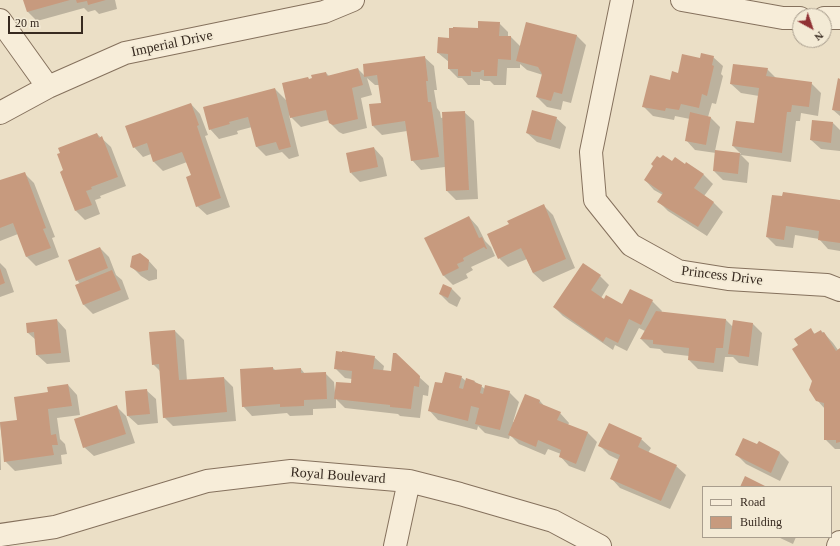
<!DOCTYPE html>
<html>
<head>
<meta charset="utf-8">
<style>
	body { margin:0 }
	#map { position:relative; width:840px; height:546px; overflow:hidden; background:#ebdfc6; font-family:"Times New Roman",serif }
	canvas { display:block }
	.legend { position:absolute; left:702px; top:486px; width:130px; height:52px; box-sizing:border-box; background:#f3ead5; border:1px solid #a89d8d; margin:0; padding:5px 7px; list-style:none; font-size:12px; color:#372a20 }
	.legend li { display:flex; align-items:center; gap:8px; height:20px }
	.legend b { width:20px; border:1px solid #a89d8d }
	.north { position:absolute; left:792px; top:8px; width:40px; height:40px; box-sizing:border-box; background:#f3ead5; border:1px solid #a89d8d; border-radius:50%; rotate:140deg; font-size:11px; font-weight:700; line-height:16px; text-align:center; color:#372a20 }
	.north::after { content:''; display:block; margin:auto; width:14px; height:18px; background:#903134; clip-path:polygon(50% 0,100% 100%,50% 72%,0 100%) }
	.scale { position:absolute; left:8px; top:16px; width:75px; height:18px; box-sizing:border-box; border:2px solid #372a20; border-top:0; padding-left:5px; font-size:12px; line-height:14px; white-space:nowrap; color:#372a20; -webkit-text-stroke:3px #f3ead5; paint-order:stroke }
</style>
</head>
<body>
<div id="map">
<canvas width="840" height="546"></canvas>
<ul class="legend">
<li><b style="height:5px;background:#f7edd9"></b>Road</li>
<li><b style="height:11px;background:#c79a7e"></b>Building</li>
</ul>
<div class="north">N</div>
<div class="scale">20 m</div>
</div>
<script>
const c = document.querySelector('canvas').getContext('2d');
c.lineJoin = 'round';
function fillPath(path, color) { c.fillStyle = color; c.fill(path, 'evenodd'); }
const shape = rows => new Path2D(rows.map(r => 'M' + r).join(''));
function strokePath(path, color, width, dash) { c.strokeStyle = color; c.lineWidth = width; c.lineCap = dash ? 'butt' : 'round'; c.setLineDash(dash || []); c.stroke(path); }
function label(font, color, halo, rows, align = 'center') {
  c.font = font + ' "Times New Roman",serif'; c.lineWidth = 3.5; c.setLineDash([]); c.textBaseline = 'middle'; c.strokeStyle = halo; c.fillStyle = color; for (const [text, x, y, turn = 0] of rows) {
    c.save(); c.translate(x, y); c.rotate((+turn || 0) * Math.PI / 180); c.textAlign = isNaN(turn) ? turn : align; if (halo) c.strokeText(text, 0, 0); c.fillText(text, 0, 0); c.restore();
  }
}
const shadow = shape([
	[24,0,115,0,117,9,99,14,95,10,88,12,84,8,37,21,28,12],
	[499,23,508,32,508,37,511,37,521,47,576,35,586,45,571,103,563,101,561,110,547,107,537,97,543,75,527,70,520,64,520,68,507,68,506,85,494,85,490,81,484,81,480,79,480,85,468,85,462,78,458,78,449,69,449,62,438,53,450,39],
	[424,57,434,66,437,90,434,90,437,108,440,112,441,118,464,112,474,121,478,199,456,200,447,191,445,167,421,170,412,160,407,131,382,135,373,126,382,104,379,85,375,85,367,78,372,95,361,98,367,128,343,134,339,132,329,122,329,120,301,127,289,115,299,156,289,159,282,152,266,156,257,147,252,127,237,131,238,134,219,139,210,129,275,89,287,101,310,80,326,73,329,76,358,69,365,76],
	[713,57,723,66,721,74,723,76,716,104,712,103,708,117,711,118,720,127,715,151,741,154,733,146,755,124,759,96,741,93,731,84,767,69,777,79,811,83,821,93,818,116,801,113,800,121,796,121,791,162,741,155,749,163,747,183,723,180,714,171,716,153,695,150,686,140,690,119,675,116,674,120,653,116,643,106,679,74,701,59],
	[840,80,840,116,833,110],
	[191,104,200,114,208,135,205,136,230,207,207,215,197,206,192,176,187,162,163,171,154,162,151,154,143,157,134,147],
	[556,118,566,127,560,149,537,142,527,133],
	[833,123,840,130,840,151,821,149,811,140],
	[97,134,111,147,126,186,100,196,101,198,95,200,100,214,85,220,76,211,61,173,65,171],
	[374,148,383,158,387,176,360,182,351,173],
	[673,162,704,175,713,184,704,196,714,203,723,212,707,236,668,211,658,201,663,195,654,190,645,180],
	[24,173,34,183,55,237,52,238,59,257,36,266,27,257,18,234,0,241,0,183],
	[772,196,840,201,840,251,828,249,819,239,795,235,793,248,776,246,767,237],
	[544,206,553,215,575,268,543,282,533,273,527,259,508,267,499,258,510,225],
	[469,217,478,227,485,241,491,247,495,256,471,267,473,270,466,274,468,278,453,285,444,276,426,238],
	[100,248,109,257,116,275,122,280,129,299,93,314,84,305,76,286,80,284,77,280],
	[148,260,157,270,157,279,149,281,141,276,131,266],
	[0,263,6,269,14,292,0,297],
	[600,276,609,285,601,298,622,306,652,301,662,311,661,313,726,320,733,327,753,324,762,333,758,366,739,363,733,357,725,357,723,372,698,369,689,360,689,356,664,353,660,349,650,348,641,339,645,331,639,328,627,351,615,345,613,350,563,316,554,307],
	[444,285,452,289,461,298,457,307,449,303,440,294],
	[57,320,66,330,70,362,47,364,37,355,36,340,28,333,27,324],
	[811,330,816,335,821,331,824,333,833,343,838,350,840,349,840,449,835,449,826,440,825,409,817,400,813,381,799,346],
	[175,331,184,340,187,381,224,378,233,387,236,421,173,426,164,417,160,371,153,364],
	[374,357,384,366,383,371,419,377,429,386,428,396,423,395,420,418,400,416,398,414,345,408,336,399,336,408,313,409,313,415,290,416,287,413,252,416,243,406,241,370,273,368,276,371,301,369,305,374,325,373,334,382,335,392,352,384,352,379,345,378,336,369],
	[461,377,466,381,474,381,485,389,509,392,519,402,513,422,515,422,526,396,540,401,546,408,560,413,569,423,568,425,588,433,597,442,585,472,569,466,560,456,561,454,548,449,545,455,519,444,510,435,509,439,485,433,478,426,477,430,438,420,429,410,442,385],
	[68,385,77,395,80,415,57,418,60,439,65,444,67,454,61,455,62,464,15,471,5,461,0,423,18,421,49,393],
	[146,390,156,399,158,423,138,425,128,416],
	[116,406,126,416,135,443,94,456,84,447],
	[641,439,651,448,648,453,676,466,686,475,670,509,620,488,611,478,619,460,609,455,600,446],
	[0,441,1,470,0,470],
	[780,453,789,462,780,481,746,464,736,454],
	[778,537,796,537,793,544]
]);
const building = shape([
	[23,0,70,0,27,12],
	[76,0,106,0,88,5,87,1,77,3],
	[478,21,500,22,499,36,511,36,511,60,498,59,497,76,484,76,484,70,482,70,480,72,473,72,471,70,471,76,458,76,458,69,448,69,448,54,437,53,438,37,449,38,449,28,453,28,453,27,478,28],
	[526,22,577,35,562,94,554,92,551,101,536,97,542,74,538,67,516,61],
	[701,53,714,56,712,65,714,66,707,96,702,94,699,108,681,104,679,110,666,108,665,111,642,107,650,75,670,80,672,71,678,73,682,54,700,58],
	[425,56,428,81,426,81,428,102,431,102,439,157,411,161,405,121,372,126,369,104,381,103,377,75,364,77,363,64],
	[733,64,768,68,766,76,812,82,809,107,792,105,791,112,787,112,782,153,732,146,736,121,754,123,759,88,730,84],
	[358,68,363,85,352,88,358,119,333,125,329,123,326,110,290,118,282,83,308,77,309,79,312,78,311,75,326,72,327,76],
	[838,78,840,79,840,111,832,110],
	[275,88,291,147,279,150,276,142,256,147,248,117,229,122,230,124,209,130,203,107],
	[191,103,199,125,197,126,221,198,196,207,186,177,191,175,182,152,153,162,147,143,133,148,125,126],
	[532,110,557,117,551,140,526,133],
	[465,111,469,190,446,191,442,112],
	[690,112,711,117,706,145,685,141],
	[812,120,833,122,831,143,810,140],
	[97,133,99,138,102,136,118,177,91,187,92,189,86,191,92,205,75,211,60,172,63,170,57,154,60,153,58,148],
	[374,147,378,167,350,173,346,153],
	[715,150,740,153,738,174,713,171],
	[663,155,672,161,675,157,685,164,686,162,704,174,694,188,714,202,698,227,657,202,663,193,644,180,653,166,651,164,657,156,660,158],
	[25,172,46,228,43,229,51,248,26,257,13,223,0,228,0,180],
	[783,192,840,200,840,243,818,240,819,231,786,226,784,240,766,237,772,195,782,196],
	[544,204,566,259,533,273,521,248,498,259,487,234,509,224,507,221],
	[469,216,479,238,482,237,487,249,486,249,484,247,463,258,464,261,457,264,459,268,443,276,424,238],
	[100,247,108,268,76,281,68,260],
	[140,253,149,260,148,270,139,272,130,267,132,256],
	[583,263,601,275,591,290,604,299,606,295,622,304,630,289,653,300,641,325,629,319,618,343,606,337,603,342,553,307],
	[0,268,5,283,0,285],
	[112,270,121,290,83,305,75,285],
	[443,284,452,288,448,298,439,294],
	[656,311,726,319,723,348,716,348,714,363,688,360,689,348,653,344,653,340,640,339],
	[57,319,61,353,36,355,34,332,27,333,26,323],
	[733,320,753,323,749,357,728,354],
	[811,328,814,334,821,330,822,333,824,332,836,351,840,348,840,442,836,443,836,440,824,440,824,403,816,401,809,390,812,381,792,349,798,345,794,339],
	[175,330,179,380,224,377,227,412,163,418,159,364,152,365,149,332],
	[336,351,342,352,342,351,375,356,373,369,391,371,393,353,396,353,420,376,419,387,414,386,411,409,390,407,390,405,334,399,336,382,351,383,352,371,334,369],
	[273,367,273,370,301,368,301,373,326,372,327,399,304,400,304,406,280,407,280,404,242,407,240,369],
	[445,372,462,376,459,388,463,389,466,378,475,381,474,382,482,385,480,393,483,394,485,385,510,391,500,430,475,424,479,408,471,406,468,421,428,411,435,382,442,383],
	[68,384,72,406,48,409,51,435,56,434,58,445,52,445,54,455,4,462,0,422,17,420,14,397,48,392,47,387],
	[147,389,150,414,127,416,125,391],
	[525,394,540,400,539,403,561,412,557,420,588,432,576,464,559,457,561,450,538,440,536,447,508,435],
	[117,405,126,434,83,448,74,419],
	[609,423,642,438,638,447,677,465,661,501,610,479,620,455,598,446],
	[743,438,757,444,759,441,780,452,771,473,735,455],
	[745,476,767,487,740,487]
]);
const minor = shape([
	[622,0,591,152,595,200,631,245,678,271,728,279,827,285,840,290],
	[682,0,783,18,800,18],
	[824,18,840,18],
	[0,20,48,87],
	[0,113,48,87,125,53,324,12,353,0],
	[0,535,55,527,207,481,291,471,409,481,460,494,553,521,600,546],
	[395,546,409,481],
	[838,546,840,542]
]);
const streetNames = [
	["Imperial Drive",172,44,-12],
	["Princess Drive",722,276,7],
	["Royal Boulevard",338,476,4]
];
fillPath(shadow, '#0003');
fillPath(building, '#c79a7e');
strokePath(minor, '#85715d', 24);
strokePath(minor, '#f7edd9', 22);
label('14px', '#372a20', '#f3ead5', streetNames);
</script>
</body>
</html>
